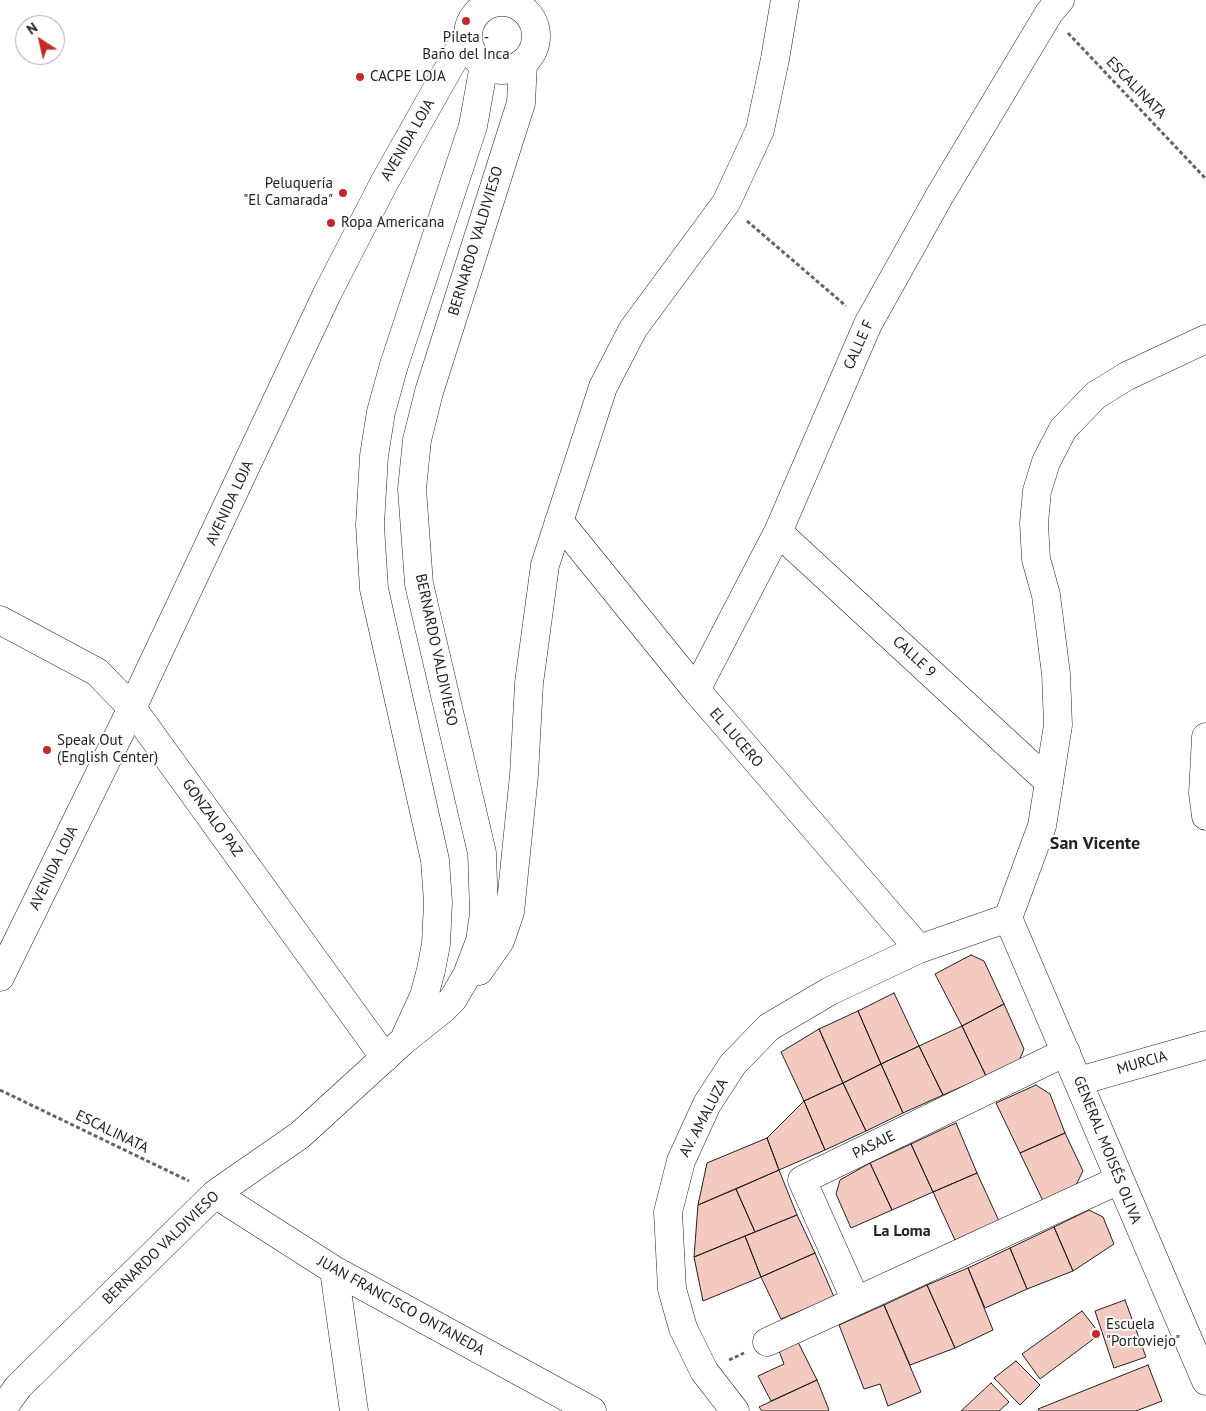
<!DOCTYPE html>
<html>
<head>
<meta charset="utf-8">
<style>
	body { margin:0 }
	#map { position:relative; width:1206px; height:1411px; overflow:hidden; background:#fff; font-family:"PT Sans",sans-serif }
	canvas { display:block }
	.north { position:absolute; left:15px; top:15px; width:50px; height:50px; box-sizing:border-box; background:#fff; border:1px solid #a7a7a7; border-radius:50%; rotate:325deg; font-size:14px; font-weight:700; line-height:20px; text-align:center; color:#222 }
	.north::after { content:''; display:block; margin:auto; width:18px; height:22px; background:#c62828; clip-path:polygon(50% 0,100% 100%,50% 72%,0 100%) }
</style>
</head>
<body>
<div id="map">
<canvas width="1206" height="1411"></canvas>
<div class="north">N</div>
</div>
<script>
const c = document.querySelector('canvas').getContext('2d');
c.lineJoin = 'round';
function fillPath(path, color) { c.fillStyle = color; c.fill(path, 'evenodd'); }
const shape = rows => new Path2D(rows.map(r => 'M' + r).join(''));
function strokePath(path, color, width, dash) { c.strokeStyle = color; c.lineWidth = width; c.lineCap = dash ? 'butt' : 'round'; c.setLineDash(dash || []); c.stroke(path); }
function label(font, color, halo, rows, align = 'center') {
  c.font = font + ' "PT Sans",sans-serif'; c.lineWidth = 4; c.setLineDash([]); c.textBaseline = 'middle'; c.strokeStyle = halo; c.fillStyle = color; for (const [text, x, y, turn = 0] of rows) {
    c.save(); c.translate(x, y); c.rotate((+turn || 0) * Math.PI / 180); c.textAlign = isNaN(turn) ? turn : align; if (halo) c.strokeText(text, 0, 0); c.fillText(text, 0, 0); c.restore();
  }
}
const building = shape([
	[971,955,984,961,1004,1004,962,1026,935,974,971,955],
	[894,993,919,1046,881,1064,858,1011,894,993],
	[1004,1004,1024,1049,1019,1061,986,1076,962,1026,1004,1004],
	[858,1011,881,1064,843,1083,819,1029,858,1011],
	[962,1026,986,1076,943,1095,919,1046,962,1026],
	[819,1029,843,1083,804,1101,781,1052,819,1029],
	[919,1046,943,1095,903,1113,881,1064,919,1046],
	[881,1064,903,1113,866,1131,843,1083,881,1064],
	[843,1083,866,1131,825,1150,804,1101,843,1083],
	[1036,1085,1050,1094,1065,1133,1020,1153,996,1103,1036,1085],
	[804,1101,825,1150,779,1170,767,1138,804,1101],
	[956,1123,977,1173,933,1192,911,1144,956,1123],
	[1065,1133,1083,1171,1075,1187,1043,1201,1020,1153,1065,1133],
	[767,1138,779,1170,698,1205,707,1163,767,1138],
	[911,1144,933,1192,892,1210,870,1163,911,1144],
	[870,1163,892,1210,851,1228,836,1194,840,1180,870,1163],
	[779,1170,797,1215,755,1232,736,1189,779,1170],
	[977,1173,999,1221,955,1240,933,1192,977,1173],
	[736,1189,755,1232,694,1257,698,1205,736,1189],
	[1089,1210,1103,1217,1114,1244,1073,1271,1054,1227,1089,1210],
	[797,1215,815,1253,761,1277,745,1236,797,1215],
	[1054,1227,1073,1271,1027,1289,1010,1248,1054,1227],
	[745,1236,761,1277,703,1301,694,1257,745,1236],
	[1010,1248,1027,1289,985,1308,968,1268,1010,1248],
	[815,1253,834,1297,781,1319,761,1277,815,1253],
	[968,1268,993,1330,955,1348,927,1285,968,1268],
	[927,1285,955,1348,910,1365,884,1305,927,1285],
	[1125,1300,1146,1357,1114,1368,1095,1311,1125,1300],
	[884,1305,921,1392,888,1406,880,1384,864,1389,839,1325,884,1305],
	[1082,1311,1100,1334,1040,1379,1022,1354,1082,1311],
	[798,1342,817,1380,771,1401,758,1376,784,1364,779,1351,798,1342],
	[1016,1361,1040,1385,1020,1405,994,1378,1016,1361],
	[1148,1365,1162,1401,1136,1411,1039,1411,1038,1409,1148,1365],
	[817,1380,829,1410,828,1411,762,1411,759,1407,817,1380],
	[991,1383,1009,1402,999,1411,961,1411,991,1383]
]);
const path = shape([
	[1068,33,1206,179],
	[747,221,846,306],
	[0,1090,189,1181],
	[729,1360,744,1353]
]);
const minor = shape([
	[559,521,696,690,919,949],
	[778,532,1049,782],
	[0,620,97,672,132,708,385,1058],
	[696,690,778,532,868,324,940,195,1049,13,1060,0],
	[1206,737,1203,793,1206,816],
	[479,971,500,941,510,912,524,775,529,683,545,565,603,387,633,329,726,203,760,130,775,59,785,0],
	[406,1035,424,996,431,970,436,944,438,902,435,860,374,589,370,525,374,456,381,412,394,365,473,126,484,65],
	[1079,1081,1206,1045],
	[215,1194,334,1270,592,1411],
	[334,1270,354,1411],
	[856,1301,802,1180,1066,1052],
	[767,1342,1119,1180],
	[1,1411,18,1387,215,1194,300,1135,403,1041,443,1009,453,999,467,975,480,941,484,913,482,853,419,584,412,489,417,440,429,392,521,103,523,63],
	[735,1411,704,1371,683,1328,672,1289,668,1212,681,1161,707,1104,733,1064,769,1027,830,991,919,949,1008,918]
]);
const major = shape([
	'468 36a34 34 0 1 1 68 0a34 34 0 1 1-68 0Z',
	[1206,339,1127,376,1096,395,1063,429,1046,462,1037,491,1034,523,1036,559,1046,595,1056,674,1058,725,1042,826,1008,918,1206,1381],
	[0,977,132,708,327,294,384,183,468,34]
]);
const markers = [
	[466,21,5,"#c62828"],
	[360,77,5,"#c62828"],
	[343,193,5,"#c62828"],
	[331,223,5,"#c62828"],
	[47,750,5,"#c62828"],
	[1096,1334,5,"#c62828"]
];
const poiNames = [
	["Pileta -",466,38,"center"],
	["Baño del Inca",466,55,"center"],
	["CACPE LOJA",370,77],
	["Peluquería",333,184,"right"],
	["\"El Camarada\"",333,201,"right"],
	["Ropa Americana",341,223],
	["Speak Out",57,741],
	["(English Center)",57,758],
	["Escuela",1106,1325],
	["\"Portoviejo\"",1106,1342]
];
const streetNames = [
	["ESCALINATA",1136,88,46],
	["AVENIDA LOJA",408,140,-60],
	["BERNARDO VALDIVIESO",476,241,-73],
	["CALLE F",859,345,-66],
	["AVENIDA LOJA",230,503,-65],
	["BERNARDO VALDIVIESO",436,650,78],
	["CALLE 9",914,657,43],
	["EL LUCERO",736,738,49],
	["GONZALO PAZ",212,818,54],
	["AVENIDA LOJA",54,868,-64],
	["MURCIA",1142,1063,-16],
	["AV. AMALUZA",704,1118,-62],
	["ESCALINATA",112,1132,26],
	["PASAJE",874,1145,-26],
	["GENERAL MOISÉS OLIVA",1107,1150,68],
	["BERNARDO VALDIVIESO",161,1248,-44],
	["JUAN FRANCISCO ONTANEDA",401,1306,29]
];
const neighbourhoodNames = [
	["La Loma",902,1231]
];
const quarterNames = [
	["San Vicente",1095,844]
];
fillPath(building, '#f3c9c0');
strokePath(building, '#222', 1);
strokePath(minor, '#222', 29);
strokePath(major, '#222', 29);
strokePath(path, '#646464', 3, [4, 2.5]);
strokePath(minor, '#fff', 28);
strokePath(major, '#fff', 28);
for (const [x, y, r, color] of markers) { const dot = new Path2D(); dot.arc(x, y, r, 0, 2 * Math.PI); c.fillStyle = color; c.fill(dot); strokePath(dot, '#fff', 2); }
label('15px', '#222', '#fff', poiNames, 'left');
label('15px', '#222', '#fff', streetNames);
label('bold 16px', '#222', '#fff', neighbourhoodNames);
label('bold 18px', '#222', '#fff', quarterNames);
</script>
</body>
</html>
